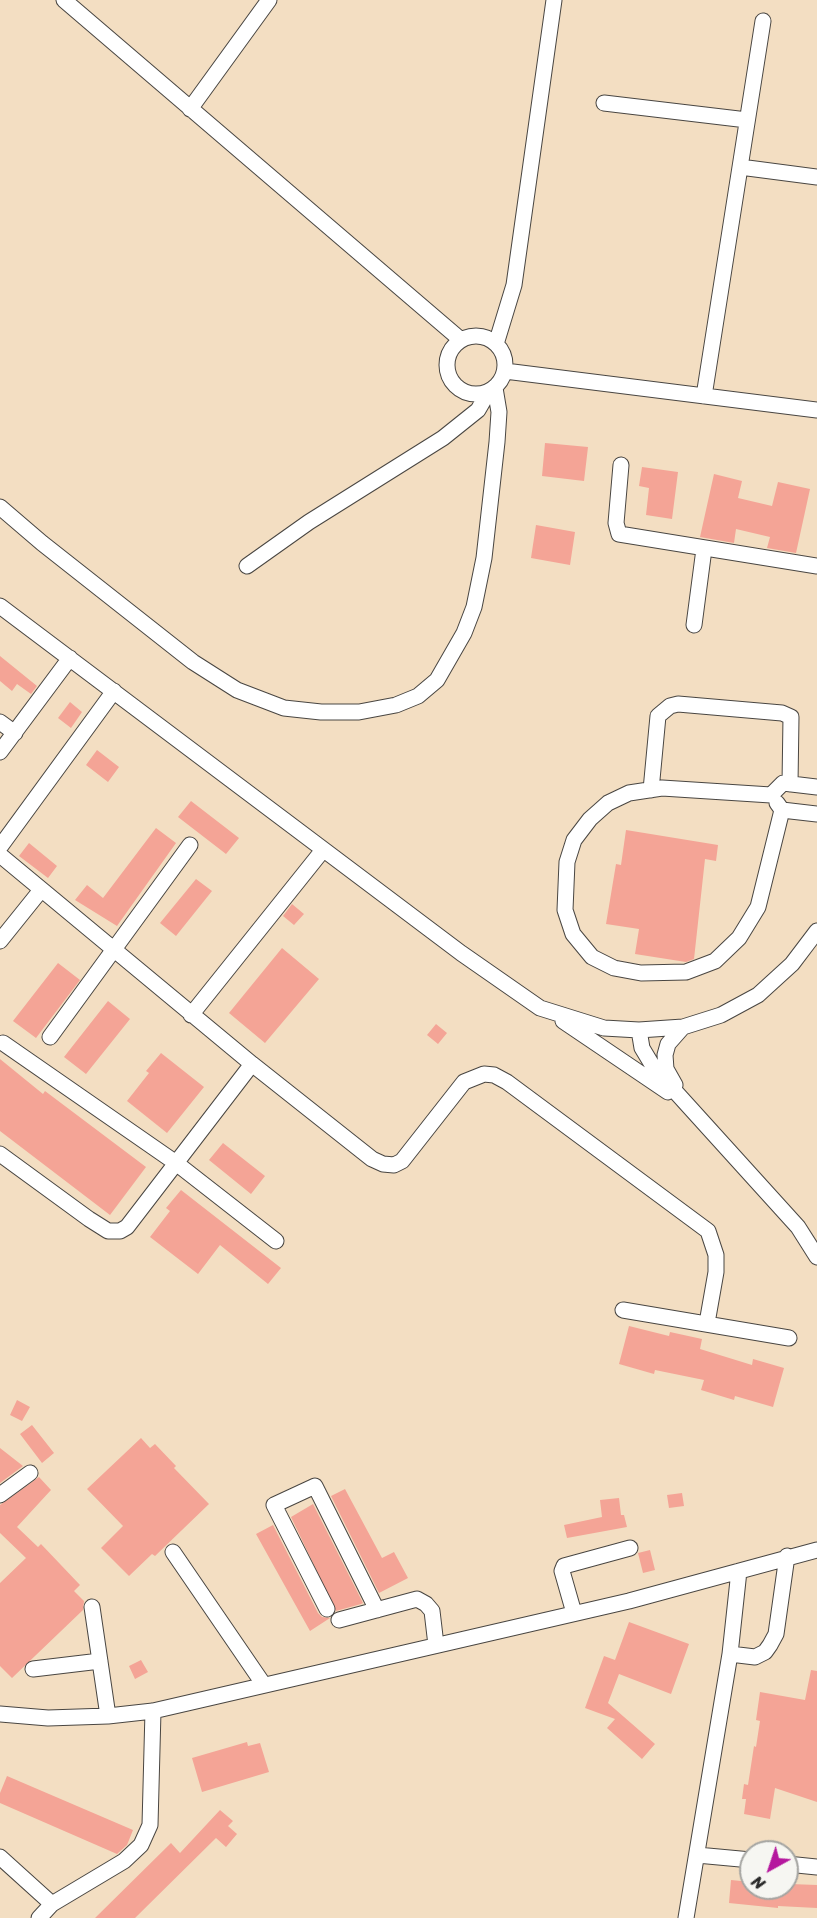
<!DOCTYPE html>
<html>
<head>
<meta charset="utf-8">
<style>
	body { margin:0 }
	#map { position:relative; width:817px; height:1918px; overflow:hidden; background:#f3dec2; font-family:Sriracha,sans-serif }
	canvas { display:block }
	.north { position:absolute; left:739px; top:1840px; width:60px; height:60px; box-sizing:border-box; background:#f6f6f2; border:2px solid #a5a5a2; border-radius:50%; rotate:220deg; font-size:16px; font-weight:700; line-height:24px; text-align:center; color:#2b2b2b }
	.north::after { content:''; display:block; margin:auto; width:21px; height:27px; background:#b5179e; clip-path:polygon(50% 0,100% 100%,50% 72%,0 100%) }
</style>
</head>
<body>
<div id="map">
<canvas width="817" height="1918"></canvas>
<div class="north">N</div>
</div>
<script>
const c = document.querySelector('canvas').getContext('2d');
c.lineJoin = 'round';
function fillPath(path, color) { c.fillStyle = color; c.fill(path, 'evenodd'); }
const shape = rows => new Path2D(rows.map(r => 'M' + r).join(''));
function strokePath(path, color, width, dash) { c.strokeStyle = color; c.lineWidth = width; c.lineCap = dash ? 'butt' : 'round'; c.setLineDash(dash || []); c.stroke(path); }
const building = shape([
	[545,443,588,447,584,481,542,476],
	[642,467,678,472,672,519,646,515,649,488,639,486],
	[714,474,742,481,738,498,772,506,778,482,810,489,796,553,767,548,770,537,736,529,734,543,700,537],
	[536,525,575,532,570,565,531,558],
	[0,656,37,686,31,694,17,684,12,691,0,681],
	[70,702,82,712,71,728,58,718],
	[97,750,119,767,108,782,86,765],
	[191,801,239,838,226,854,178,817],
	[156,828,176,843,117,926,75,900,87,885,103,898],
	[626,830,718,845,716,861,705,859,694,959,686,962,635,954,639,929,606,924,616,864,621,865],
	[29,843,57,866,48,878,19,856],
	[196,879,212,891,176,936,160,923],
	[292,904,304,914,294,925,283,916],
	[282,948,319,979,265,1043,229,1013],
	[58,963,80,980,36,1038,13,1021],
	[108,1001,130,1019,86,1074,64,1057],
	[436,1024,447,1033,438,1044,427,1035],
	[161,1053,204,1087,167,1133,127,1101,149,1073,146,1071],
	[0,1059,43,1094,45,1091,146,1167,110,1215,0,1131],
	[223,1143,265,1176,251,1194,209,1160],
	[181,1190,281,1268,268,1284,220,1245,198,1274,150,1237,170,1211,166,1208],
	[629,1326,669,1336,670,1332,702,1339,700,1349,752,1365,753,1359,784,1368,773,1407,735,1396,734,1400,701,1390,704,1380,655,1370,654,1374,619,1364],
	[17,1400,30,1407,22,1421,10,1415],
	[32,1425,54,1453,42,1463,20,1434],
	[141,1438,150,1448,155,1444,176,1466,174,1468,209,1504,155,1556,152,1554,129,1576,101,1548,123,1526,87,1489],
	[0,1448,23,1466,0,1483],
	[39,1477,51,1490,17,1527,38,1547,41,1544,80,1585,74,1591,84,1601,83,1610,12,1678,0,1666,0,1583,26,1558,0,1533,0,1505],
	[345,1489,382,1558,394,1552,408,1578,379,1593,331,1496],
	[682,1493,684,1506,669,1508,667,1495],
	[619,1498,621,1515,624,1515,627,1527,567,1538,564,1525,602,1517,600,1500],
	[313,1504,363,1603,361,1604,336,1611,291,1517],
	[273,1525,318,1613,322,1617,330,1618,310,1631,256,1534],
	[650,1550,655,1570,643,1573,638,1553],
	[629,1622,689,1644,671,1694,619,1674,608,1703,655,1744,642,1759,607,1728,615,1719,585,1708,604,1656,615,1660],
	[141,1660,148,1672,135,1679,129,1666],
	[811,1670,817,1671,817,1802,775,1788,770,1819,744,1814,746,1799,742,1799,744,1784,748,1785,754,1746,756,1747,760,1721,756,1720,760,1692,805,1700],
	[247,1742,248,1746,260,1743,269,1772,202,1792,192,1758],
	[7,1776,133,1830,127,1845,117,1854,0,1803,0,1793],
	[220,1810,233,1821,228,1826,237,1834,226,1847,216,1838,135,1918,95,1918,171,1843,180,1853],
	[731,1880,751,1882,751,1888,789,1888,790,1884,817,1885,817,1908,778,1906,778,1908,729,1903]
]);
const minor = shape([
	[64,0,461,340],
	[604,103,747,120],
	[190,109,269,0],
	[740,167,817,177],
	'447 365a29 29 0 1 1 58 0a29 29 0 1 1-58 0Z',
	[496,344,514,285,554,0],
	[505,371,817,410],
	[704,396,763,21],
	[621,465,616,523,619,534,817,566],
	[0,507,42,543,193,662,237,690,284,708,321,712,359,712,396,705,418,696,437,680,464,633,474,607,484,558,497,442,499,412,495,388],
	[247,566,309,522,443,438,478,410,489,391],
	[0,606,461,953,540,1008,604,1028,639,1030,683,1027,721,1015,758,995,792,964,817,931],
	[694,625,704,549],
	[0,722,15,733],
	[0,752,70,658],
	[651,790,658,716,670,706,678,704,782,713,791,717,790,784],
	[777,803,782,810,817,814],
	[782,810,758,907,739,938,715,961,686,972,641,973,614,968,592,957,573,934,565,910,567,862,574,840,590,819,608,803,629,793,662,788,771,795,783,783,817,787],
	[0,847,114,691],
	[0,855,252,1064,372,1159,383,1164,394,1165,402,1161,464,1082,484,1074,494,1075,507,1082,708,1231,716,1255,716,1272,707,1323],
	[0,941,41,890],
	[191,1015,323,850],
	[563,1021,668,1092],
	[639,1030,642,1048,654,1068,798,1227,817,1257],
	[50,1037,190,845],
	[3,1043,176,1163,276,1241],
	[675,1085,666,1069,665,1055,668,1044,683,1027],
	[0,1154,89,1219,108,1231,120,1231,127,1227,252,1064],
	[623,1310,789,1338],
	[0,1495,30,1473],
	[173,1552,264,1685],
	[92,1607,108,1716],
	[327,1609,274,1505,315,1486,377,1610],
	[574,1613,562,1571,564,1566,630,1548],
	[339,1620,417,1599,426,1604,432,1611,436,1645],
	[730,1654,755,1657,765,1652,770,1645,776,1634,787,1556],
	[33,1669,100,1661],
	[0,1714,48,1718,108,1716,153,1711,629,1601,817,1550],
	[697,1855,751,1860],
	[0,1857,52,1904],
	[787,1864,817,1867],
	[39,1918,52,1904,124,1861,141,1845,150,1825,153,1711],
	[686,1918,730,1654,739,1571]
]);
fillPath(building, '#f4a496');
strokePath(minor, '#494642', 17);
strokePath(minor, '#fff', 15);
</script>
</body>
</html>
